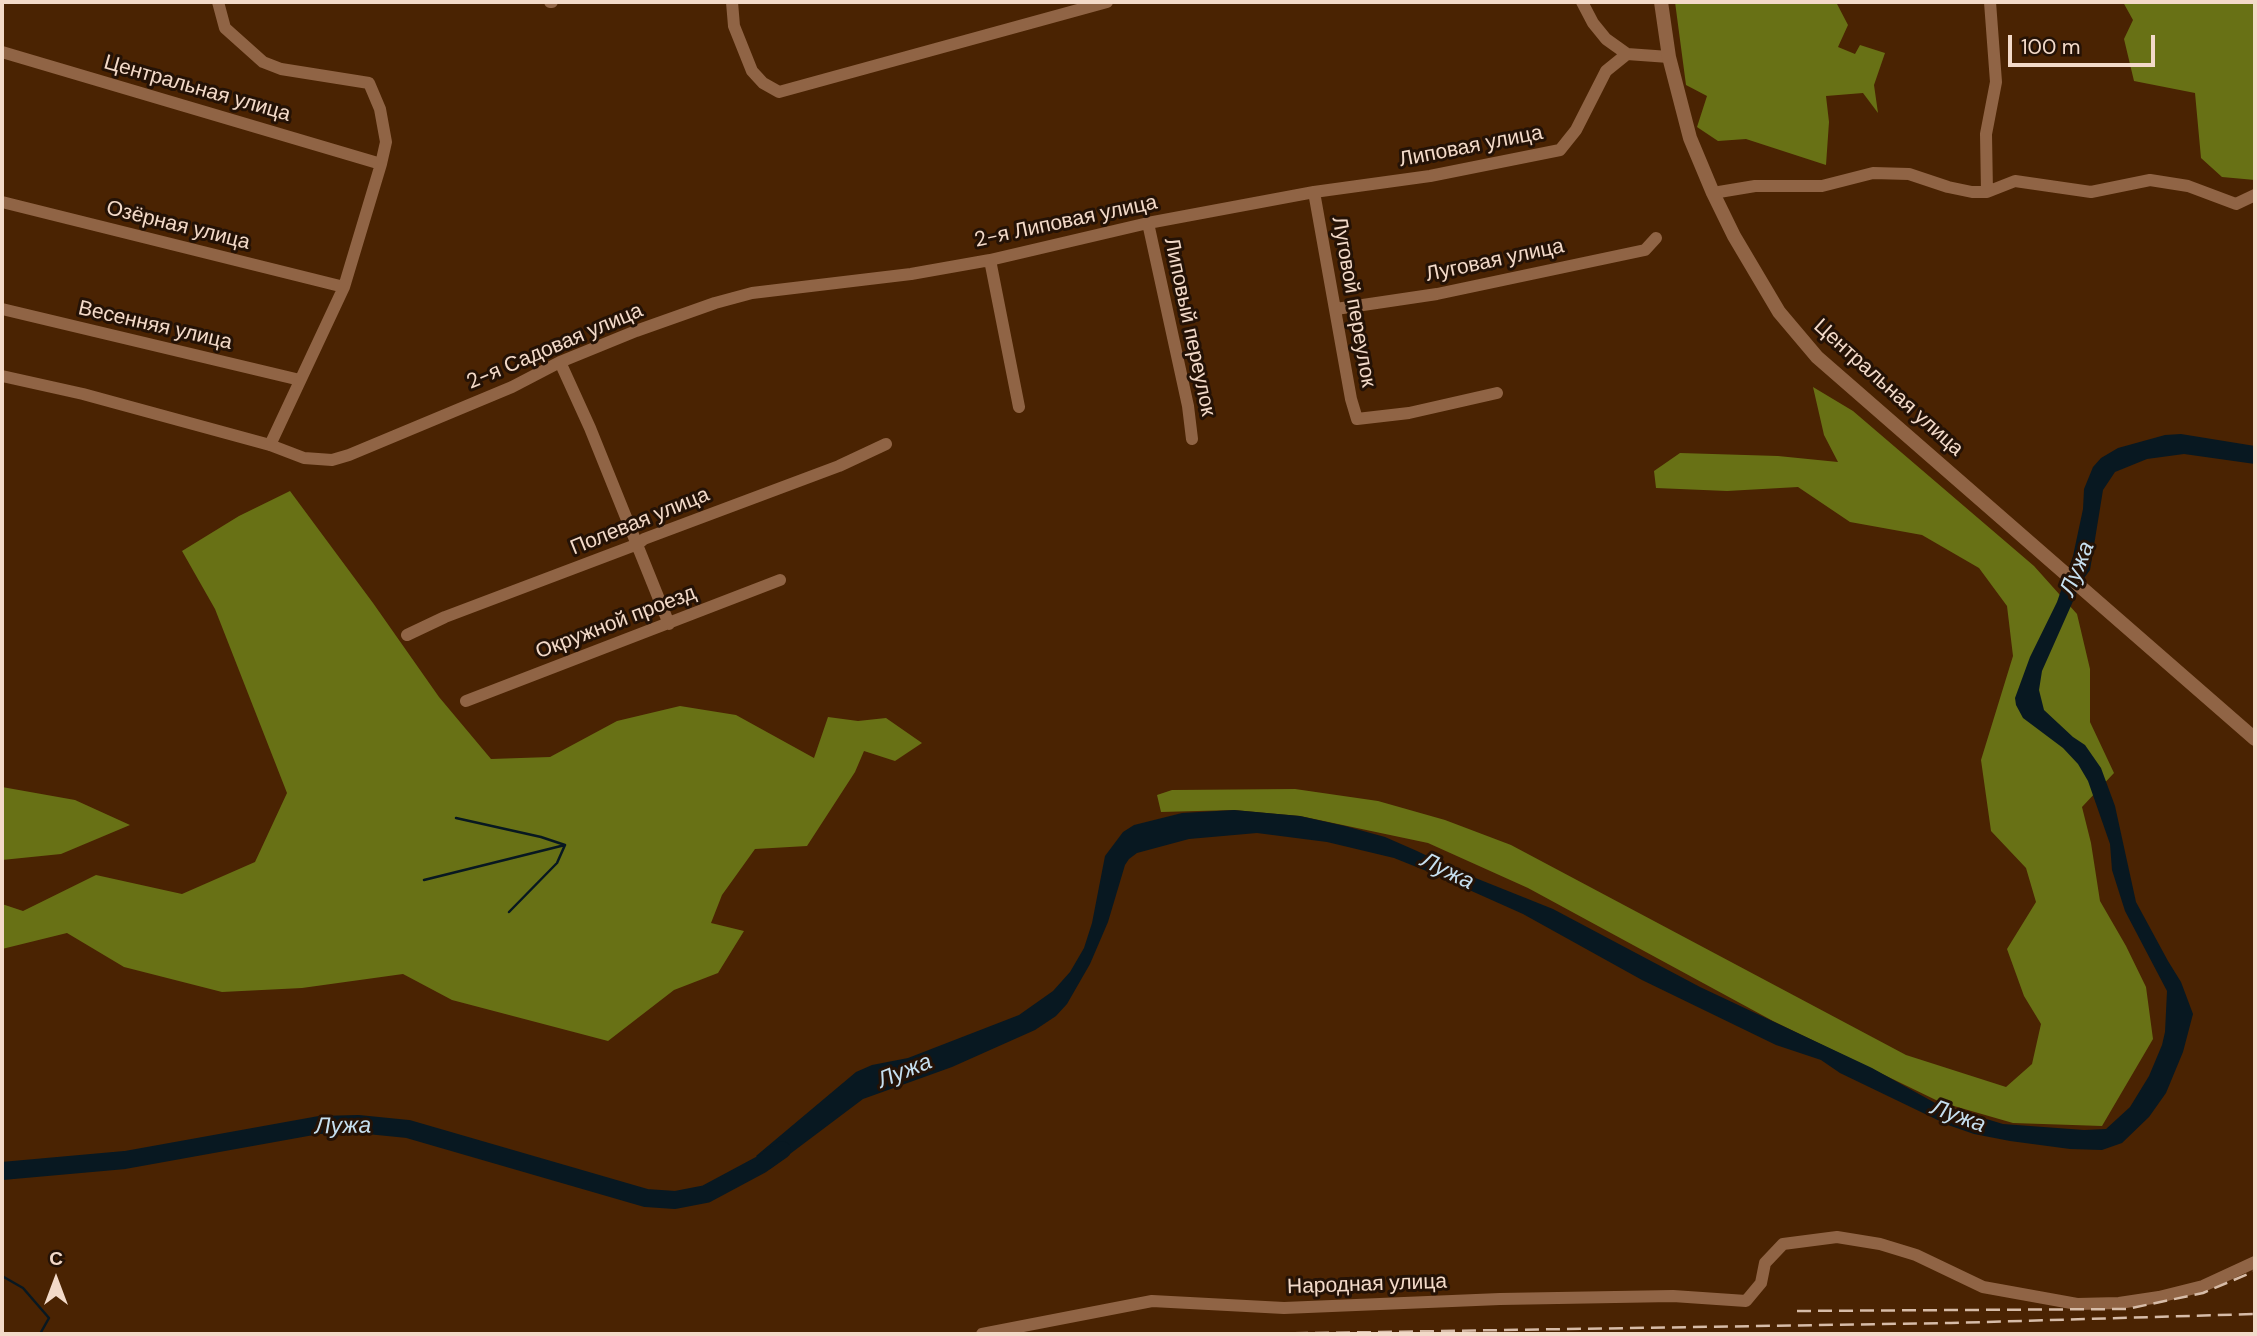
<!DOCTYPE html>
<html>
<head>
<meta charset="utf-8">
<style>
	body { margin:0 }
	#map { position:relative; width:2257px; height:1336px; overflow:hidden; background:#4a2302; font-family:"DM Sans",sans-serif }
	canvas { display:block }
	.frame { position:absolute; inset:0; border:4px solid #f3dac9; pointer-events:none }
	.north { position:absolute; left:21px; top:1245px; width:70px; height:70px; -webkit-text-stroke:5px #241206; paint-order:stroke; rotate:0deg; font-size:19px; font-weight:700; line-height:28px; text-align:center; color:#f3dac9 }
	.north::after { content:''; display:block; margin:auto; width:24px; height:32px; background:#f3dac9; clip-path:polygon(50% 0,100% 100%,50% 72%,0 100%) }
	.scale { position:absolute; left:2008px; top:35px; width:147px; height:32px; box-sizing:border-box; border:4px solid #f3dac9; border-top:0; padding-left:9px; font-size:21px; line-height:24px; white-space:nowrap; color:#f3dac9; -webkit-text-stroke:5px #241206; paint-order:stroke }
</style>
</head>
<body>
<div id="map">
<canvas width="2257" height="1336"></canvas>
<div class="frame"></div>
<div class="north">С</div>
<div class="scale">100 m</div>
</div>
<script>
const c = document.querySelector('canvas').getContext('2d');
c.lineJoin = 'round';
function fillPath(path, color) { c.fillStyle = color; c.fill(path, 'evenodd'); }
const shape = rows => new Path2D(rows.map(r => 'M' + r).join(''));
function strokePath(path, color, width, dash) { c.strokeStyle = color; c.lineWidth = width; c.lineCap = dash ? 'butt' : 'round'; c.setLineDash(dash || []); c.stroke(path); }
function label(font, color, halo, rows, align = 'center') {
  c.font = font + ' "DM Sans",sans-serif'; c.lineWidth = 6; c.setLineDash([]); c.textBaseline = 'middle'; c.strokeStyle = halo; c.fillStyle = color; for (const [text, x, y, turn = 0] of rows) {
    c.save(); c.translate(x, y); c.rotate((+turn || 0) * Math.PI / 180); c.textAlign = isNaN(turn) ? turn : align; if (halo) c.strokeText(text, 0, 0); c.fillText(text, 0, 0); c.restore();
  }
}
const forest = shape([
	[1675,2,1836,2,1848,25,1838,47,1855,54,1860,45,1885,53,1874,85,1878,113,1863,93,1826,96,1829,122,1826,165,1746,139,1718,141,1697,127,1707,96,1686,85],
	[2123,2,2255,2,2255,180,2222,177,2201,158,2195,93,2134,81,2124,39,2133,20],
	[1813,387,1853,411,2034,566,2077,614,2090,669,2090,722,2114,773,2082,807,2091,843,2100,901,2126,946,2146,987,2153,1039,2102,1126,2013,1123,1940,1102,1773,1021,1528,888,1428,843,1300,816,1277,814,1234,810,1161,812,1157,795,1172,790,1295,789,1378,801,1445,820,1511,845,1906,1055,2006,1087,2032,1064,2041,1024,2024,996,2007,949,2036,902,2026,868,1991,831,1981,760,2013,656,2007,606,1979,568,1922,535,1850,522,1798,487,1727,491,1656,488,1654,471,1680,453,1778,456,1838,462,1824,435],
	[290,491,373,603,439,697,491,759,550,757,617,721,680,706,736,715,814,758,828,717,858,721,886,718,922,743,895,761,864,751,855,772,807,846,755,849,722,895,711,923,744,931,718,973,674,990,608,1041,452,1000,403,974,302,988,222,992,124,967,67,933,2,949,2,904,23,911,96,875,182,894,255,862,287,793,215,609,182,551,239,516],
	[2,787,75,800,130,825,61,854,2,860]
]);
const water = shape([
	[2181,434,2255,446,2255,464,2184,454,2147,459,2115,472,2103,490,2090,570,2082,581,2042,671,2039,690,2044,710,2073,737,2085,745,2101,768,2115,806,2136,902,2168,961,2181,982,2193,1014,2183,1052,2166,1093,2149,1117,2122,1143,2102,1150,2070,1149,2010,1141,1974,1134,1948,1125,1840,1073,1821,1060,1776,1045,1642,980,1523,914,1429,872,1394,858,1327,842,1257,833,1189,839,1137,853,1129,859,1125,865,1108,922,1090,964,1067,1004,1056,1016,1035,1030,952,1067,863,1099,770,1169,756,1156,856,1072,872,1065,908,1058,1019,1015,1053,991,1070,972,1084,948,1092,923,1105,856,1123,832,1134,825,1182,813,1234,810,1300,816,1345,826,1385,837,1417,851,1463,873,1553,909,1700,987,1872,1068,1937,1104,2003,1124,2084,1130,2106,1129,2130,1107,2149,1076,2162,1045,2165,1032,2167,991,2125,911,2112,870,2110,844,2088,781,2078,764,2063,748,2023,718,2016,705,2015,698,2030,657,2057,602,2073,556,2083,509,2084,489,2093,467,2101,458,2118,448,2165,435]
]);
const stream = shape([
	[456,818,541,837,565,845],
	[424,880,565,845,557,863,509,912],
	[2,1276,23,1288,49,1318,40,1334]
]);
const river = shape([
	[2,1171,125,1160,319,1125,358,1124,408,1129,646,1198,675,1200,706,1194,762,1164,782,1150]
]);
const minor = shape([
	[218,2,225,28,263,62,281,69,369,83,380,109,386,142,381,164,344,287,270,445],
	[550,2,552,2],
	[732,2,734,26,752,71,763,83,779,92,1107,2],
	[1582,2,1593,23,1606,39,1627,54,1669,57],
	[2,52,381,164],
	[1314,192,1351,399,1357,419,1409,413,1497,393],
	[1987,192,1986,134,1996,82,1990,2],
	[1713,193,1755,186,1822,186,1873,173,1909,174,1948,187,1972,192,1987,192,2015,181,2091,192,2150,180,2188,186,2236,204,2255,195],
	[2,202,344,287],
	[1148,223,1188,406,1192,439],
	[990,260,1019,407],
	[2,309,300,380],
	[1336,309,1437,294,1645,250,1656,238],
	[560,362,590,428,669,624],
	[2,376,83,394,270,445,304,458,332,460,349,455,512,387,560,362,636,331,715,303,752,293,911,274,990,260,1148,223,1314,192,1430,176,1560,150,1576,130,1606,71,1627,54],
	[407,635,445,617,638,544,644,539,839,466,886,444],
	[466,701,780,580],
	[982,1334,1152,1301,1284,1308,1500,1299,1673,1296,1746,1301,1761,1283,1765,1263,1783,1244,1837,1237,1880,1244,1916,1255,1983,1287,2077,1304,2119,1303,2159,1297,2203,1286,2255,1262]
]);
const tertiary = shape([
	[1661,2,1669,57,1690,138,1713,193,1734,236,1779,312,1817,357,2255,739]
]);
const rail = shape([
	[1797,1311,2127,1309,2203,1293,2255,1271],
	[1252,1334,1951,1323,2255,1314],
	[1911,1334,1946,1334]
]);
const streetNames = [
	["Центральная улица",197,89,16],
	["Липовая улица",1471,147,-11],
	["2-я Липовая улица",1066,222,-12],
	["Озёрная улица",178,226,14],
	["Луговая улица",1495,261,-12],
	["Луговой переулок",1353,302,80],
	["Весенняя улица",155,326,13],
	["Липовый переулок",1189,327,78],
	["2-я Садовая улица",555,347,-23],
	["Центральная улица",1888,388,42],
	["Полевая улица",640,522,-22],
	["Окружной проезд",616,623,-21],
	["Народная улица",1367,1285,-2]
];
const waterNames = [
	["Лужа",2078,569,-68],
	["Лужа",1447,872,26],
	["Лужа",905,1072,-22],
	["Лужа",1958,1117,20],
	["Лужа",343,1127,-1]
];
fillPath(forest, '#687115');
fillPath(water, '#081821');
strokePath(stream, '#081821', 2.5);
strokePath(river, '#081821', 18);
strokePath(minor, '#906445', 12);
strokePath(tertiary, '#906445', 14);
strokePath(rail, '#d7bca8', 2.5, [14, 7]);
label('21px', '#f3dac9', '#241206', streetNames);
label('italic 23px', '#c6dfef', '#241206', waterNames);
</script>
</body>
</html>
